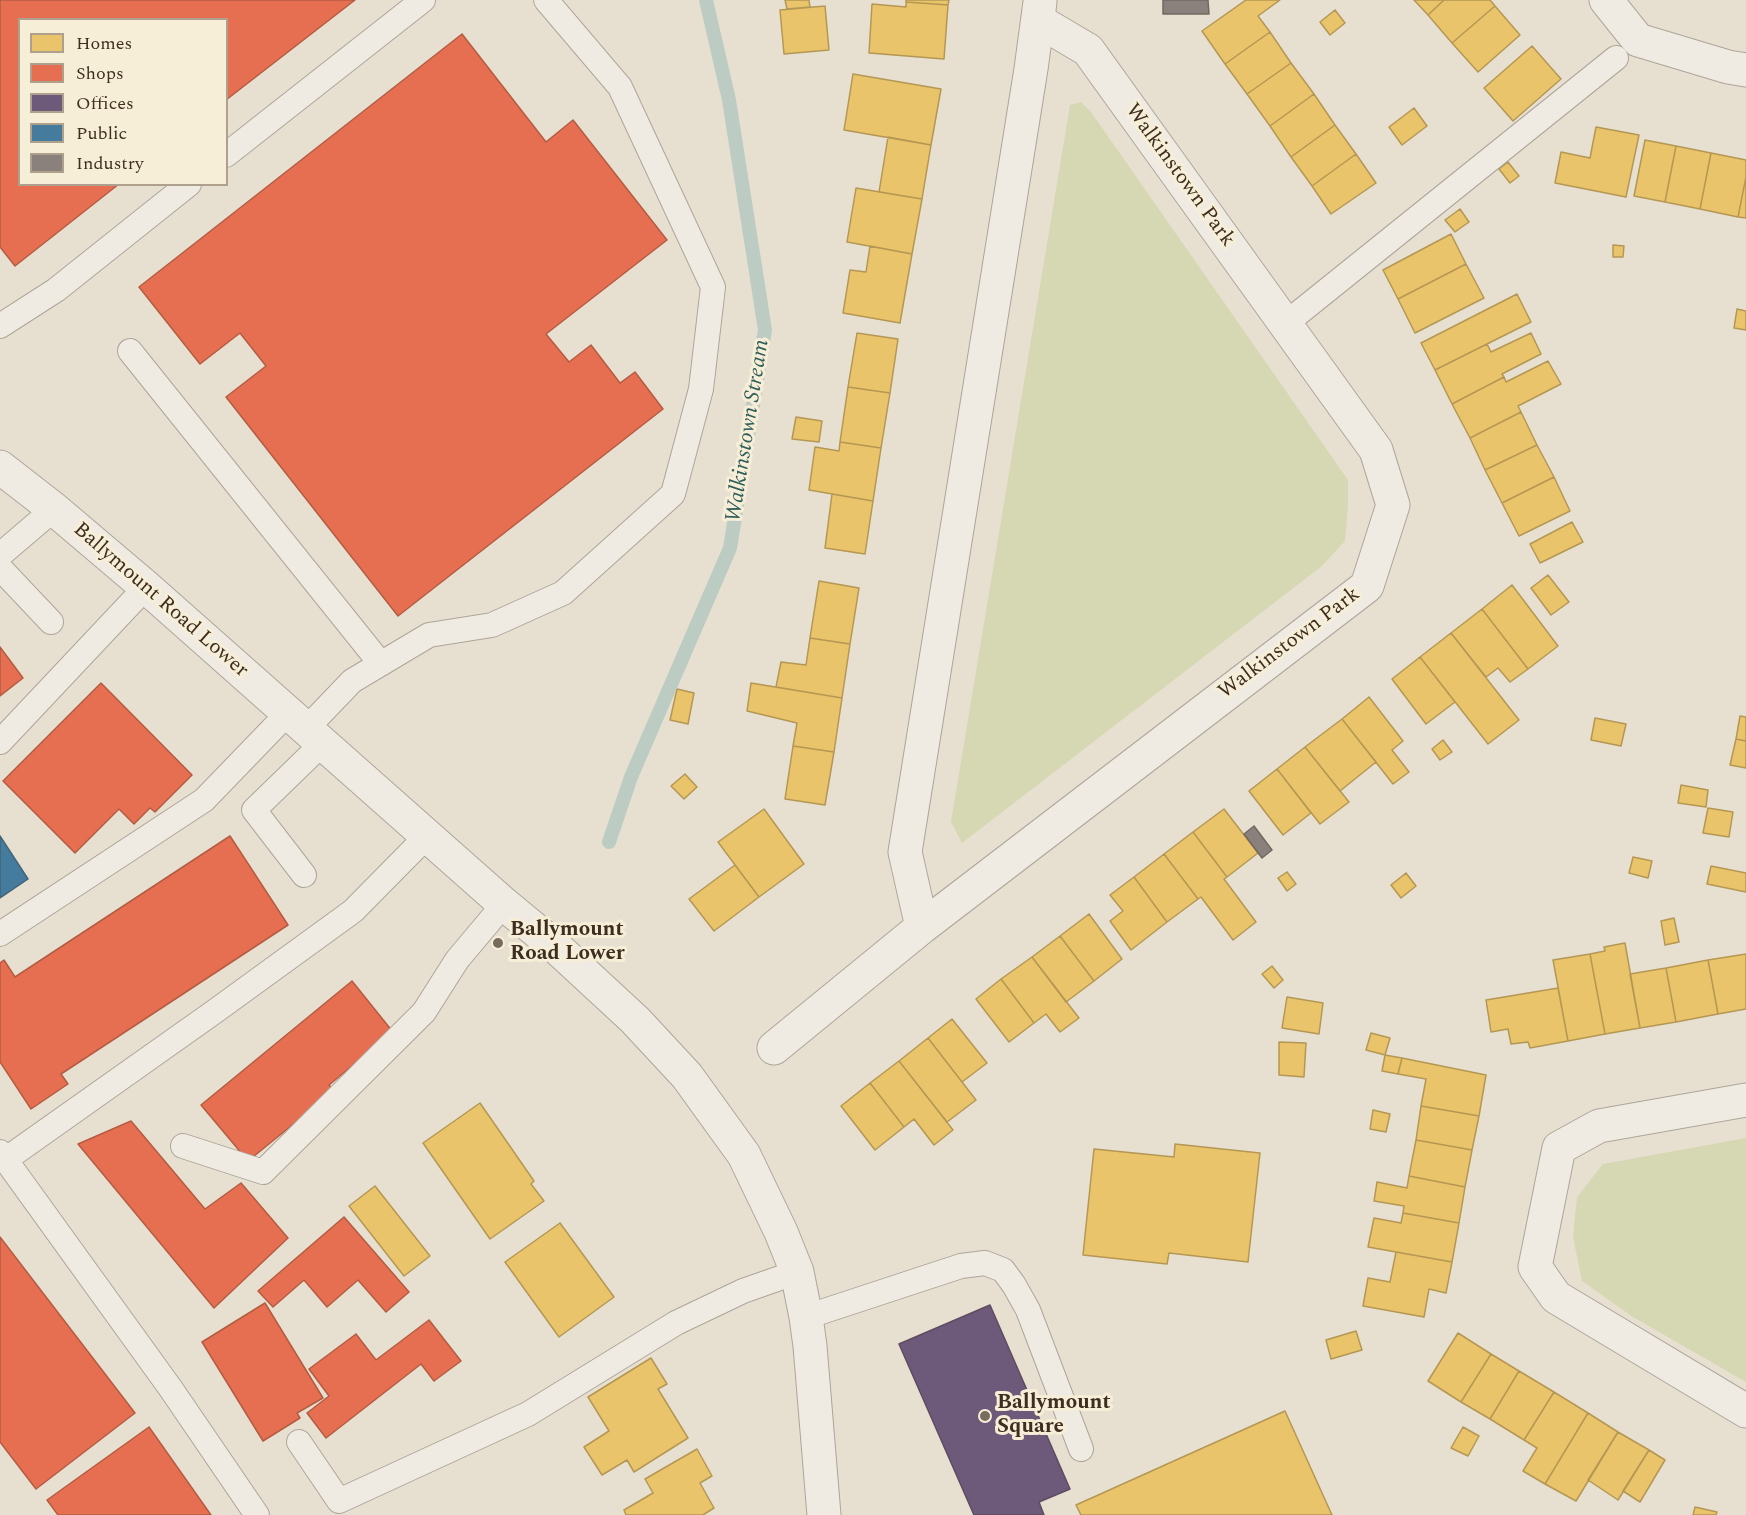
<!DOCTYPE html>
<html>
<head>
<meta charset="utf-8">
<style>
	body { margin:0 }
	#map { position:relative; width:1746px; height:1515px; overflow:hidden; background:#e7e0d1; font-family:Spectral,serif }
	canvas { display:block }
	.legend { position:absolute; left:18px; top:18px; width:210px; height:168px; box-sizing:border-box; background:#f7eed8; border:2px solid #ada18e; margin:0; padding:8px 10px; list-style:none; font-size:18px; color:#3d2e20 }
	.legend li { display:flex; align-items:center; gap:12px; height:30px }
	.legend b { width:30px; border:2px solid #ada18e }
</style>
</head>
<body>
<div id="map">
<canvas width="1746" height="1515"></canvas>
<ul class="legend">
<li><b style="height:16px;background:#e9c46a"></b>Homes</li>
<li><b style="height:16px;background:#e76f51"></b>Shops</li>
<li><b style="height:16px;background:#6d597a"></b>Offices</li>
<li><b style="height:16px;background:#457b9d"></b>Public</li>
<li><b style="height:16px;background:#8a817c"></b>Industry</li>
</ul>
</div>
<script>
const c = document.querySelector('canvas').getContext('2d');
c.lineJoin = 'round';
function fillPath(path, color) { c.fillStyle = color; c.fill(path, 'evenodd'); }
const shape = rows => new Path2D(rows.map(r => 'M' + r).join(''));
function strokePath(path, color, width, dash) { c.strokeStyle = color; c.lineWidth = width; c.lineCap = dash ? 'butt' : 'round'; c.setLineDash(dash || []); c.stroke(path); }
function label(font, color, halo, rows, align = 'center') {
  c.font = font + ' Spectral,serif'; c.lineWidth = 6; c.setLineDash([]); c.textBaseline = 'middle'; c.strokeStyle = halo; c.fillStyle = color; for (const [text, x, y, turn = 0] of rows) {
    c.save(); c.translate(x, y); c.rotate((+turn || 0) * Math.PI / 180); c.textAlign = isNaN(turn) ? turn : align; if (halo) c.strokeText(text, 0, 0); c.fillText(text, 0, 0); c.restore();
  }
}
const green = shape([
	[1081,102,1091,112,1348,480,1348,505,1345,541,1322,566,962,843,951,822,1070,105],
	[1746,1138,1746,1382,1633,1317,1582,1281,1573,1237,1577,1197,1603,1164]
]);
const homes = shape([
	[785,0,809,0,810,7,787,9,785,0],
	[906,0,949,0,948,5,906,2,906,0],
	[1246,0,1280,0,1258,16,1270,32,1225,64,1202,31,1246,0],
	[1414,0,1444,0,1428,15,1414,0],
	[1444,0,1490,0,1495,6,1452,43,1428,15,1444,0],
	[906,2,948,5,944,59,869,53,872,4,906,7,906,2],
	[825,6,829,50,784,54,780,10,825,6],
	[1495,6,1520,35,1478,72,1452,43,1495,6],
	[1335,10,1345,23,1330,35,1320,22,1335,10],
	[1270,32,1291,63,1247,94,1225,64,1270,32],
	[1532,46,1561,79,1513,121,1484,88,1532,46],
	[1291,63,1314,94,1270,126,1247,94,1291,63],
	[853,74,941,89,931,145,844,130,853,74],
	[1314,94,1335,125,1291,157,1270,126,1314,94],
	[1414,108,1427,126,1402,145,1389,127,1414,108],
	[1335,125,1356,154,1312,186,1291,157,1335,125],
	[1596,127,1639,135,1626,197,1555,183,1561,152,1590,158,1596,127],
	[888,137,931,145,922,199,879,192,888,137],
	[1645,140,1676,146,1665,202,1634,196,1645,140],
	[1676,146,1711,153,1700,209,1665,202,1676,146],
	[1711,153,1746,160,1746,177,1738,217,1700,209,1711,153],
	[1356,154,1376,183,1331,214,1312,186,1356,154],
	[1508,162,1519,176,1510,183,1499,169,1508,162],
	[1746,177,1746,218,1738,217,1746,177],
	[856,188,922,199,912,254,847,242,856,188],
	[1460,209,1469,222,1455,232,1445,220,1460,209],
	[1451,234,1466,264,1398,299,1383,270,1451,234],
	[1613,245,1624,246,1623,257,1613,257,1613,245],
	[870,246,912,254,900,323,843,313,850,270,866,272,870,246],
	[1466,264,1484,298,1415,333,1398,299,1466,264],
	[1517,294,1531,322,1435,370,1421,343,1517,294],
	[1737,309,1746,311,1746,330,1734,328,1737,309],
	[857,333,898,339,890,393,848,387,857,333],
	[1531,333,1541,354,1502,374,1504,377,1452,404,1435,370,1487,344,1491,352,1531,333],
	[1548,361,1561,384,1518,406,1521,412,1470,438,1452,404,1504,377,1506,382,1548,361],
	[848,387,890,393,881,448,840,442,848,387],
	[1521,412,1537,445,1485,470,1470,438,1521,412],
	[796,417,822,421,819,442,792,439,796,417],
	[840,442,881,448,873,501,809,490,815,447,839,451,840,442],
	[1537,445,1554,477,1502,503,1485,470,1537,445],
	[1554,477,1570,511,1519,536,1502,503,1554,477],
	[832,494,873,501,865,554,825,548,832,494],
	[1572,522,1583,542,1540,563,1530,544,1572,522],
	[1548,575,1569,602,1551,615,1531,588,1548,575],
	[819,581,859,588,850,644,810,638,819,581],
	[1512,585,1558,646,1528,669,1482,609,1512,585],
	[1482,609,1528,669,1510,682,1498,668,1486,677,1451,633,1482,609],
	[1451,633,1519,720,1488,744,1420,657,1451,633],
	[810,638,850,644,842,698,776,687,781,662,806,665,810,638],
	[1420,657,1455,702,1426,724,1392,679,1420,657],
	[751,683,842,698,834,752,793,746,797,723,747,711,751,683],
	[677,689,694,693,688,724,670,720,677,689],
	[1369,697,1403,741,1392,750,1409,772,1393,784,1342,719,1369,697],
	[1740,716,1746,717,1746,741,1736,739,1740,716],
	[1595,718,1626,724,1621,746,1591,740,1595,718],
	[1342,719,1376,762,1340,791,1305,747,1342,719],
	[1736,739,1746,741,1746,768,1730,765,1736,739],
	[1443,740,1452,752,1440,760,1432,749,1443,740],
	[793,746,834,752,825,805,785,799,793,746],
	[1305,747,1349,802,1320,824,1277,769,1305,747],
	[1277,769,1311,813,1283,835,1249,791,1277,769],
	[685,774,697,787,684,799,671,786,685,774],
	[1681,785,1708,790,1706,807,1678,803,1681,785],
	[1708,808,1733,812,1729,837,1703,833,1708,808],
	[764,809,804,864,759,897,718,842,764,809],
	[1224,809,1258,853,1227,877,1193,832,1224,809],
	[1193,832,1227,877,1224,879,1256,922,1233,940,1201,897,1198,899,1164,854,1193,832],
	[1164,854,1198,899,1167,922,1134,877,1164,854],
	[1633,857,1652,861,1648,878,1629,873,1633,857],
	[735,865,759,897,714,931,689,899,735,865],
	[1711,866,1746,873,1746,892,1707,884,1711,866],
	[1287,872,1296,884,1287,891,1278,878,1287,872],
	[1406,873,1416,886,1401,898,1391,885,1406,873],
	[1134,877,1167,922,1131,950,1110,921,1123,911,1110,895,1134,877],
	[1089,914,1122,959,1094,981,1060,936,1089,914],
	[1674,918,1679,942,1665,945,1661,921,1674,918],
	[1060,936,1094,981,1066,1002,1032,957,1060,936],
	[1625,943,1640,1028,1605,1034,1590,954,1605,951,1604,947,1625,943],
	[1590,954,1605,1034,1568,1041,1553,960,1590,954],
	[1746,954,1746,1009,1718,1014,1708,960,1746,954],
	[1032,957,1079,1018,1060,1032,1046,1014,1034,1023,1001,979,1032,957],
	[1708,960,1718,1014,1676,1022,1666,968,1708,960],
	[1272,966,1283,980,1274,988,1262,974,1272,966],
	[1666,968,1676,1022,1640,1028,1630,974,1666,968],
	[1001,979,1034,1023,1009,1042,976,999,1001,979],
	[1558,988,1568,1041,1530,1048,1528,1042,1511,1044,1508,1029,1491,1032,1486,1000,1558,988],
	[1287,997,1323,1003,1319,1034,1282,1028,1287,997],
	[952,1019,987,1063,962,1082,928,1038,952,1019],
	[1371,1033,1390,1038,1385,1055,1366,1050,1371,1033],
	[928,1038,976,1100,947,1122,899,1061,928,1038],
	[1279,1042,1306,1043,1304,1077,1279,1075,1279,1042],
	[1385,1055,1402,1058,1398,1074,1382,1071,1385,1055],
	[1402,1058,1486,1075,1479,1116,1421,1106,1426,1079,1398,1074,1402,1058],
	[899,1061,953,1130,934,1145,914,1119,904,1127,870,1083,899,1061],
	[870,1083,904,1127,875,1150,841,1106,870,1083],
	[480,1103,534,1181,531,1184,544,1201,490,1239,423,1143,480,1103],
	[1421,1106,1479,1116,1472,1150,1416,1140,1421,1106],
	[1373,1110,1390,1114,1386,1132,1370,1129,1373,1110],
	[1416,1140,1472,1150,1465,1187,1409,1176,1416,1140],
	[1175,1144,1260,1153,1248,1262,1169,1253,1167,1264,1083,1255,1094,1149,1174,1157,1175,1144],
	[1409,1176,1465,1187,1459,1223,1403,1213,1404,1206,1374,1201,1377,1182,1407,1188,1409,1176],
	[375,1186,430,1256,404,1276,349,1206,375,1186],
	[1403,1213,1459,1223,1452,1262,1368,1247,1374,1218,1401,1223,1403,1213],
	[560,1223,614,1297,559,1337,505,1262,560,1223],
	[1396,1252,1452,1262,1446,1293,1429,1289,1424,1317,1363,1306,1368,1278,1390,1282,1396,1252],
	[1356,1331,1362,1350,1331,1359,1326,1340,1356,1331],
	[1458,1333,1491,1354,1461,1402,1428,1381,1458,1333],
	[1491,1354,1519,1371,1490,1419,1461,1402,1491,1354],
	[651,1358,667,1384,658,1389,688,1438,634,1472,627,1460,602,1475,584,1447,609,1431,588,1397,651,1358],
	[1519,1371,1554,1392,1524,1440,1490,1419,1519,1371],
	[1554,1392,1588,1413,1545,1484,1523,1471,1537,1448,1524,1440,1554,1392],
	[1285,1411,1332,1515,1081,1515,1076,1505,1285,1411],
	[1588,1413,1618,1432,1576,1501,1545,1484,1588,1413],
	[1463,1427,1479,1436,1468,1456,1451,1448,1463,1427],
	[1618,1432,1649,1450,1618,1500,1588,1480,1618,1432],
	[697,1449,712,1476,700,1483,714,1508,703,1515,626,1515,624,1510,653,1493,645,1479,697,1449],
	[1649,1450,1665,1460,1640,1502,1623,1491,1649,1450],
	[1695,1507,1717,1512,1716,1515,1693,1515,1695,1507]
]);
const shops = shape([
	[0,0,355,0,226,100,226,20,20,20,20,184,119,184,15,266,0,247,0,0],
	[462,34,546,142,573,120,667,240,546,334,569,362,591,345,620,383,635,372,663,409,398,616,226,397,266,366,240,333,200,364,139,287,462,34],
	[0,647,23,678,0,696,0,647],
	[101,683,192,775,155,812,150,808,134,824,119,809,75,853,3,781,101,683],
	[230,836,288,925,61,1074,68,1084,31,1109,0,1062,0,963,4,960,15,977,230,836],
	[352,981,393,1032,329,1085,334,1091,248,1161,201,1105,352,981],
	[131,1121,205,1209,241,1183,288,1238,214,1308,78,1144,131,1121],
	[344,1217,409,1292,386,1312,358,1280,327,1307,304,1280,273,1307,258,1291,344,1217],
	[0,1237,135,1413,36,1489,0,1442,0,1237],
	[265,1303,323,1398,297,1413,300,1418,263,1441,202,1342,265,1303],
	[429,1320,461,1361,434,1381,421,1364,326,1438,307,1413,329,1396,309,1369,356,1334,376,1360,429,1320],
	[149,1427,211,1515,58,1515,47,1500,149,1427]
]);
const offices = shape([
	[990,1305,1070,1489,1039,1502,1044,1515,974,1515,899,1344,990,1305]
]);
const public = shape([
	[0,836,28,879,0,898,0,836]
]);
const industry = shape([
	[1163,0,1208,0,1209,14,1163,14,1163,0],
	[1254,826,1272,850,1262,858,1244,834,1254,826]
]);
const stream = shape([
	[609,842,631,777,730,548,765,330,729,100,706,0]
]);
const service = shape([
	[226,155,423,0],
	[1285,324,1616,58],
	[0,326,56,290,189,184],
	[130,351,381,664],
	[0,555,54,509],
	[0,568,51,622],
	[307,728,352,681,429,635,492,625,563,593,673,494,701,389,713,287,620,87,546,0],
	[0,742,146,587],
	[304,875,254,810,323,743],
	[0,934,204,800,288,713],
	[183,1146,263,1172,424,1012,457,960,504,904],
	[0,1152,171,1389,257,1515],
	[5,1160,214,1012,353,911,427,836],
	[806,1317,961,1266,985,1263,1003,1270,1014,1285,1028,1310,1081,1449],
	[299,1442,339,1501,528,1414,676,1323,743,1291,797,1272]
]);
const minor = shape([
	[1606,0,1638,40,1728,67,1746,70],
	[922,927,905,852,1031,69,1040,2],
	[774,1048,922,927,1367,586,1393,505,1376,450,1088,50,1039,21],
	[1746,1100,1599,1126,1559,1148,1535,1267,1556,1297,1746,1411]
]);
const tertiary = shape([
	[0,467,54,509,146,587,504,904,556,947,635,1020,687,1076,744,1155,781,1232,797,1272,806,1317,810,1346,824,1515]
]);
const markers = [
	[498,943,6,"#786c5e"],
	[985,1416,6,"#786c5e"]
];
const streetNames = [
	["Walkinstown Park",1179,176,54],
	["Ballymount Road Lower",160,601,41],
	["Walkinstown Park",1290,644,-37]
];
const poiNames = [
	["Ballymount",510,931],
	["Road Lower",510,955],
	["Ballymount",997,1404],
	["Square",997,1428]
];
const waterNames = [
	["Walkinstown Stream",749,431,-81]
];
fillPath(green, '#d6d7b3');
fillPath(homes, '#e9c46a');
strokePath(homes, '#b59754', 1.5);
fillPath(shops, '#e76f51');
strokePath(shops, '#b45c42', 1.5);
fillPath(offices, '#6d597a');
strokePath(offices, '#5f4c5f', 1.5);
fillPath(public, '#457b9d');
strokePath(public, '#436478', 1.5);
fillPath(industry, '#8a817c');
strokePath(industry, '#736860', 1.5);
strokePath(stream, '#bcccc2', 14);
strokePath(service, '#ada599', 26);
strokePath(minor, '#ada599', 35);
strokePath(tertiary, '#ada599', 35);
strokePath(service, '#efebe3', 24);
strokePath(minor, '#efebe3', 33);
strokePath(tertiary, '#efebe3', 33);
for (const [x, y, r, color] of markers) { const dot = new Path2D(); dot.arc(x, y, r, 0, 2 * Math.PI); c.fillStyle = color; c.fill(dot); strokePath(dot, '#f7eed8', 2); }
label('21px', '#3d2e20', '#f7eed8', streetNames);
label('bold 21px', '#3d2e20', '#f7eed8', poiNames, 'left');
label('italic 22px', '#2f5d5a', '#f7eed8', waterNames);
</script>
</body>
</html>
